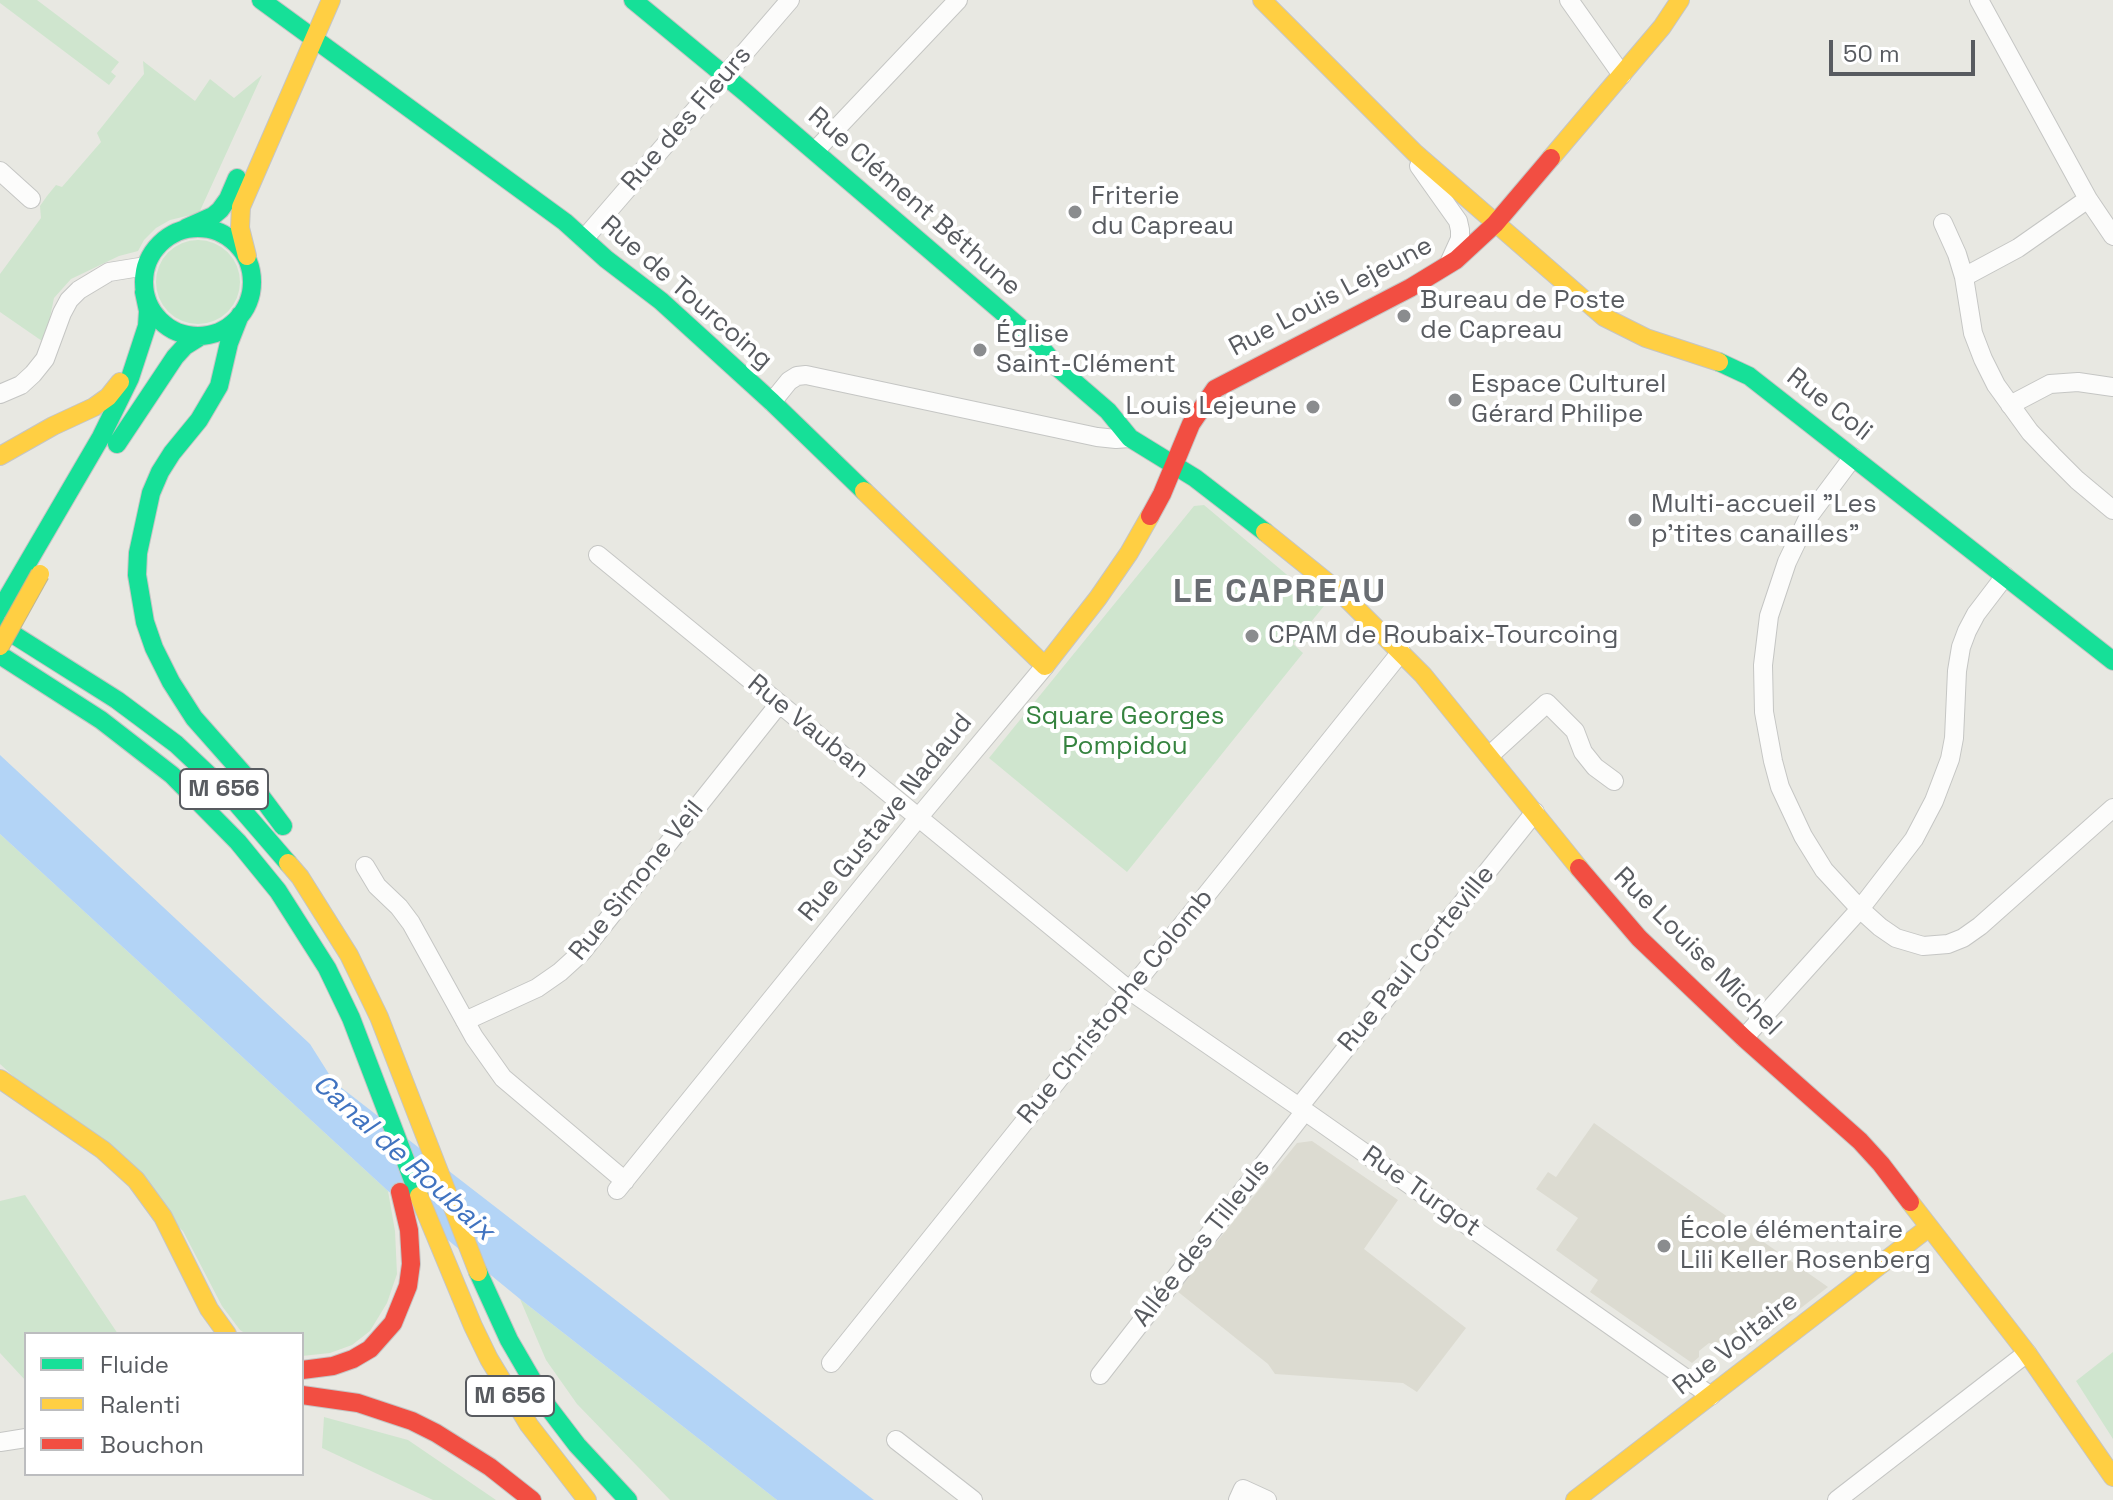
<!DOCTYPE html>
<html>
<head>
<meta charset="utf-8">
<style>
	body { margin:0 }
	#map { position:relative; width:2113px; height:1500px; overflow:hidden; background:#e8e8e2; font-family:"Space Grotesk",sans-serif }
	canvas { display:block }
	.legend { position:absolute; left:24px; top:1332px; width:280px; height:144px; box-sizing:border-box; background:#fff; border:2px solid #bcbdbf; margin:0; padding:10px 14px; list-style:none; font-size:24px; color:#585b60 }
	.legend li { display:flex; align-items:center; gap:16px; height:40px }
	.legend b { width:40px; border:2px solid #bcbdbf }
	.scale { position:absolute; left:1829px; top:40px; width:146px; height:36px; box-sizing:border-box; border:4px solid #585b60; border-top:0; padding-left:10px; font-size:24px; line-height:28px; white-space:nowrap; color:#585b60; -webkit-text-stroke:6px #fff; paint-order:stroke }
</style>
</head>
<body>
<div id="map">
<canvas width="2113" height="1500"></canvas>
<ul class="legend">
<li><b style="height:10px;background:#16e098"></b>Fluide</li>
<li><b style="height:10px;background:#ffcf43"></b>Ralenti</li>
<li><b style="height:10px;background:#f24e42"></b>Bouchon</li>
</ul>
<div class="scale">50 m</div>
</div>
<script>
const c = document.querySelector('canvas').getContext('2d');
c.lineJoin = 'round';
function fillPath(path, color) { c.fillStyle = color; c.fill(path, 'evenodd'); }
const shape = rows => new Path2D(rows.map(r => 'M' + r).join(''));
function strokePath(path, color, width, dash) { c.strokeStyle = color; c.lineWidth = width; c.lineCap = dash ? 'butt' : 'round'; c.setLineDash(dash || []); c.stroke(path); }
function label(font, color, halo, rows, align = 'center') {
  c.font = font + ' "Space Grotesk",sans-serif'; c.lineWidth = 8; c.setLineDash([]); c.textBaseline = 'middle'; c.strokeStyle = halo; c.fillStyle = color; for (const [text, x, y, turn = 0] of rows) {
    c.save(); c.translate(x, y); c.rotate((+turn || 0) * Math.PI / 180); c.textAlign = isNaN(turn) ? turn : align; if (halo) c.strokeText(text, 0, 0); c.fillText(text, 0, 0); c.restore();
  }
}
const education = shape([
	[1594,1123,1662,1171,1828,1287,1744,1352,1730,1334,1715,1345,1709,1343,1699,1351,1699,1357,1692,1363,1590,1292,1598,1280,1556,1250,1578,1218,1536,1189,1548,1172,1556,1177],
	[1312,1141,1398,1200,1364,1249,1466,1328,1417,1392,1403,1383,1275,1374,1268,1364,1177,1291,1297,1143]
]);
const green = shape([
	[0,0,37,0,119,62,111,72,116,76,109,85,0,3],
	[143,61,195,101,210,79,234,98,262,75,199,213,170,220,156,228,144,240,138,251,119,256,71,279,54,298,47,332,42,341,0,312,0,274,41,218,40,206,47,196,56,185,62,187,101,142,97,133,144,74],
	'156 282a42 42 0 1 1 84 0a42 42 0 1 1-84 0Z',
	[1204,505,1324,606,1293,644,1303,653,1127,872,989,758,1194,506],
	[0,834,388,1191,395,1231,397,1274,387,1303,370,1331,352,1345,330,1353,302,1356,302,1334,246,1334,240,1330,222,1306,183,1231,0,1064],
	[25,1195,118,1334,26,1334,26,1381,0,1353,0,1201],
	[520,1299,777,1500,670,1500,577,1404,546,1360],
	[2113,1352,2113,1439,2076,1381],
	[324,1417,408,1440,496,1500,433,1500,322,1448]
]);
const water = shape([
	[0,755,310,1044,334,1082,874,1500,777,1500,520,1299,388,1191,0,834]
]);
const street = shape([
	[1569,0,1622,75],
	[1979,0,2088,199,2113,236],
	[815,151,958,0],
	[1419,166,1458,221,1460,230,1460,239,1450,261],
	[0,171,31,199],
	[1943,223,1957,254,1964,277,1973,333,1983,359,1996,385,2030,432,2052,455,2077,480,2113,510],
	[584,239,790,0],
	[1964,277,2018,248,2088,199],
	[0,394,21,385,33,374,45,359,62,313,69,300,79,290,109,272,146,266],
	[772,402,789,381,797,376,806,375,1097,437,1116,439,1130,438],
	[2010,405,2050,384,2078,382,2113,387],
	[1853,457,1809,516,1787,562,1769,616,1763,665,1764,712,1773,761,1780,787,1803,836,1824,870,1860,909,1880,927,1896,938,1923,946,1948,944,1963,938,1980,926,2113,808],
	[598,555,1129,990,1299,1107,1711,1396],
	[1489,756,1547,703,1575,731,1583,752,1595,767,1614,781],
	[365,866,377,886,399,907,411,923,474,1037,503,1078,625,1181],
	[465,1021,537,988,560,972,582,952,779,704],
	[1744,1038,1860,909,1914,839,1934,801,1950,759,1954,738,1957,671,1961,647,1967,631,1976,614,2005,576],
	[1299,1107,1535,812],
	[617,1190,918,818,1045,666],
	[831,1363,1401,652],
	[1100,1375,1305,1111],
	[896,1440,973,1500],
	[0,1442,26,1438],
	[1238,1500,1243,1489,1267,1500],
	[1837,1500,2027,1353]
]);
const fast = shape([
	[261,0,565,222,606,259,661,301,772,402,864,491],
	[633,0,746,93,1035,340,1057,367,1108,411,1130,438,1195,478,1265,532],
	'144 282a54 54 0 1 1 108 0a54 54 0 1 1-108 0Z',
	[186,228,213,216,220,210,228,199,237,178],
	[240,315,229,343,219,386,199,420,172,453,160,472,151,493,138,553,137,575,145,622,154,648,171,682,194,718,248,779,283,826],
	[1719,362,1749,376,2113,661],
	[117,444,175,357,185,346,201,336],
	[0,610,101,437,130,378,147,326,148,311,144,292],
	[0,626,117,700,176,744,225,790,288,863],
	[0,655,101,720,172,775,238,842,278,891,327,968,351,1018,419,1196],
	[478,1272,509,1340,548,1407,577,1445,628,1500]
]);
const slow = shape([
	[1262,0,1415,153,1604,317,1646,338,1719,362],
	[1551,158,1662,27,1680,0],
	[247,256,240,228,241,207,331,0],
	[0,456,53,426,94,407,108,397,120,382],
	[864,491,1045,666,1098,598,1129,553,1150,516],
	[1265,532,1343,595,1423,675,1579,868],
	[288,863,300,877,349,955,379,1017,478,1272],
	[0,1079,103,1150,136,1180,163,1217,209,1309,227,1334],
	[419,1196,473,1326,489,1359,529,1425,587,1500],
	[1910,1202,2027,1353,2113,1477],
	[1575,1500,1928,1228]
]);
const jam = shape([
	[1150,516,1162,494,1191,424,1215,389,1410,288,1456,260,1495,224,1551,158],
	[1579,868,1639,938,1744,1038,1860,1141,1881,1164,1910,1202],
	[302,1370,333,1366,353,1359,370,1349,393,1323,408,1286,411,1264,409,1230,400,1192],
	[302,1395,358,1403,412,1421,436,1433,490,1467,532,1500]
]);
const slowBridge = shape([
	[0,646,40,574]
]);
const markers = [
	[1075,212,8,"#8a8c8e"],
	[1404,316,8,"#8a8c8e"],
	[980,350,8,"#8a8c8e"],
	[1455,400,8,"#8a8c8e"],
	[1313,407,8,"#8a8c8e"],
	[1635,520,8,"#8a8c8e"],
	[1252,636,8,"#8a8c8e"],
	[1664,1246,8,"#8a8c8e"]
];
const shields = [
	[224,789,88],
	[510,1396,88]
];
const shieldNames = [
	["M 656",224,789],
	["M 656",510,1396]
];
const streetNames = [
	["Rue des Fleurs",687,119,-49],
	["Rue Clément Béthune",914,202,41],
	["Rue de Tourcoing",686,293,41],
	["Rue Louis Lejeune",1331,297,-28],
	["Rue Coli",1829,405,38],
	["Rue Vauban",808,727,39],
	["Rue Gustave Nadaud",886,818,-51],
	["Rue Simone Veil",637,881,-51],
	["Rue Louise Michel",1697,952,45],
	["Rue Paul Corteville",1417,959,-51],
	["Rue Christophe Colomb",1116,1007,-51],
	["Rue Turgot",1421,1192,35],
	["Allée des Tilleuls",1202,1243,-52],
	["Rue Voltaire",1736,1344,-38]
];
const poiNames = [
	["Friterie",1091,197],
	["du Capreau",1091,227],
	["Bureau de Poste",1420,301],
	["de Capreau",1420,331],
	["Église",996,335],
	["Saint-Clément",996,365],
	["Espace Culturel",1471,385],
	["Gérard Philipe",1471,415],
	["Louis Lejeune",1297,407,"right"],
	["Multi-accueil \"Les",1651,505],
	["p’tites canailles\"",1651,535],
	["CPAM de Roubaix-Tourcoing",1268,636],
	["École élémentaire",1680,1231],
	["Lili Keller Rosenberg",1680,1261]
];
const parkNames = [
	["Square Georges",1125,717],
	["Pompidou",1125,747]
];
const waterNames = [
	["Canal de Roubaix",403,1158,42]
];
const districtNames = [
	["LE CAPREAU",1280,593]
];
fillPath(education, '#dcdbd1');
fillPath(green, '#cfe5ce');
fillPath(water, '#b3d4f6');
strokePath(street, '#c5c6c4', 20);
strokePath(fast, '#c5c5c4', 20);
strokePath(slow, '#c5c5c4', 20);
strokePath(jam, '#c5c5c4', 20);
strokePath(street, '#fcfcfb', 18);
strokePath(fast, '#16e098', 18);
strokePath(slow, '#ffcf43', 18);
strokePath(jam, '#f24e42', 18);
strokePath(slowBridge, '#bfb590', 20, []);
strokePath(slowBridge, '#ffcf43', 18);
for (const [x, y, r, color] of markers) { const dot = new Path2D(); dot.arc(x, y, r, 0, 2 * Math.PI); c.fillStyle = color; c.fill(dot); strokePath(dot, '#fff', 3); }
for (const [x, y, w] of shields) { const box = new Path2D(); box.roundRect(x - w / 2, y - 20, w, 40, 6); c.fillStyle = '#fff'; c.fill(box); strokePath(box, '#585b60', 2); }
label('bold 24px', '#585b60', null, shieldNames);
label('26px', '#585b60', '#fff', streetNames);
label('26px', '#585b60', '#fff', poiNames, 'left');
label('26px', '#35833f', '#fff', parkNames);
label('italic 28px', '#4073c0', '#fff', waterNames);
c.letterSpacing = '2px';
label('bold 34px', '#696d72', '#fff', districtNames);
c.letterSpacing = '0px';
</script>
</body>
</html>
